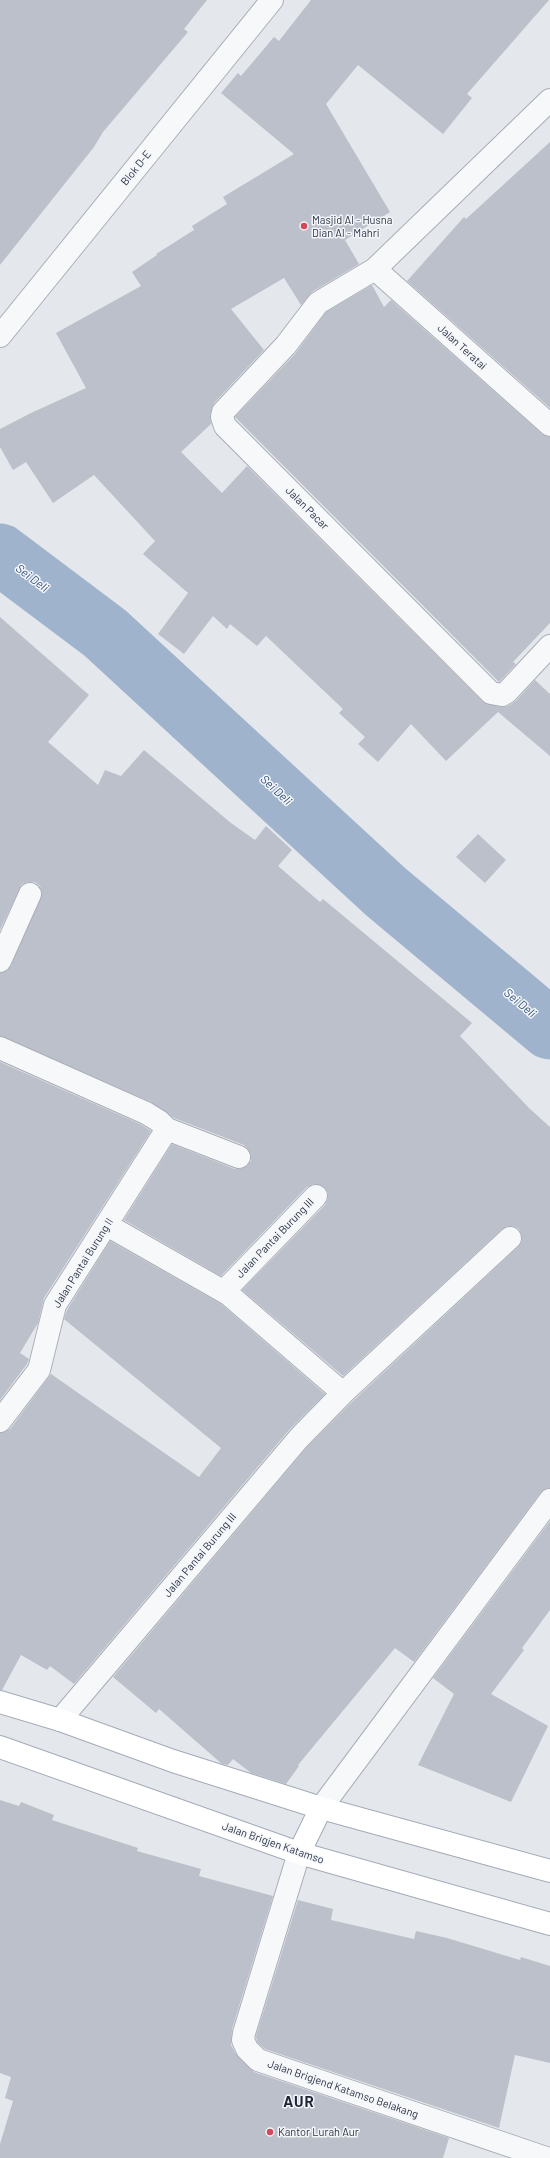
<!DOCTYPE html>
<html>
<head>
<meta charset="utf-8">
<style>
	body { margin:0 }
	canvas { display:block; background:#e4e7ec }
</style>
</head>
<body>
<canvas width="550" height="2158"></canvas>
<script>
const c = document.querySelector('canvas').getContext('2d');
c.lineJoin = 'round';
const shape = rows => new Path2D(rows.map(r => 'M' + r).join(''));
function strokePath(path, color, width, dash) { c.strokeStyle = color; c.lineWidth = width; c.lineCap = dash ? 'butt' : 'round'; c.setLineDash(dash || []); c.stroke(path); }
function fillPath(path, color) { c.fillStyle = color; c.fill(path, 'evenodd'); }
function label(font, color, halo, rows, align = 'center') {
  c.font = font + ' Barlow,sans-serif'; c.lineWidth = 3; c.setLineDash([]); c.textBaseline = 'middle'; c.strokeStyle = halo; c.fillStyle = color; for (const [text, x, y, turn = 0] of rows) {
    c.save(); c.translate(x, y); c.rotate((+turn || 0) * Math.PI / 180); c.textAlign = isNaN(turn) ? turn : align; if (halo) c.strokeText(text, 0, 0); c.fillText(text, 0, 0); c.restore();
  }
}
const river = shape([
	[0,554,105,633,386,892,550,1029]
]);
const building = shape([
	[0,0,207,0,184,29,188,32,103,132,94,147,0,265],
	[311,0,549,0,467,94,472,98,443,134,358,65,326,104,390,212,345,240,359,264,312,292,301,305,284,278,231,309,264,350,214,403,210,415,211,424,181,452,222,493,247,466,483,702,500,707,508,706,516,701,535,680,550,694,550,756,498,712,446,761,411,724,378,762,358,744,365,737,339,713,343,709,266,636,257,646,230,624,227,629,213,616,184,654,158,634,188,593,143,554,155,541,94,475,53,503,26,462,13,470,0,447,0,429,31,413,86,388,56,333,141,286,132,272,157,255,156,254,194,230,192,226,227,204,223,197,294,154,221,93,238,73,241,76,274,37,279,41],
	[550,142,550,408,407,281,464,217,466,219],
	[372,285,384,307,391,300,542,434,550,437,550,623,513,662,516,664,499,682,235,417,295,354,326,312],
	[0,617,89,695,48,742,98,785,105,770,121,776,144,750,231,823,255,840,266,826,292,850,278,866,320,902,323,899,472,1023,460,1036,530,1109,550,1127,550,1488,540,1493,414,1662,395,1648,298,1765,299,1766,286,1784,251,1773,233,1759,228,1765,222,1764,159,1709,156,1713,113,1677,308,1446,352,1402,518,1247,522,1241,522,1235,519,1229,513,1226,507,1226,502,1229,343,1376,242,1290,325,1205,328,1199,328,1193,324,1187,313,1184,307,1187,221,1276,124,1220,172,1144,235,1169,241,1169,247,1166,251,1161,251,1155,248,1149,244,1145,174,1118,151,1102,0,1036,0,973,7,971,11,966,42,893,40,886,35,882,28,882,22,884,0,930],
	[478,834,506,860,485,883,456,857],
	[0,1062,140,1124,151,1131,44,1298,38,1323,20,1353,29,1359,27,1364,0,1400],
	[110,1241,221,1304,325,1394,289,1430,74,1684,50,1666,47,1670,21,1655,2,1690,0,1690,0,1433,10,1429,51,1374,199,1477,221,1448,64,1319,67,1310],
	[550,1521,550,1610,522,1648,524,1650,491,1694,548,1726,511,1802,418,1765,454,1694,433,1678],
	[0,1800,19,1806,21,1802,54,1815,52,1820,138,1848,137,1851,201,1869,199,1876,273,1896,232,2029,231,2045,236,2054,254,2072,449,2138,443,2158,0,2158,0,2144,13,2101,5,2098,11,2077,0,2073],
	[298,1900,333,1909,331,1920,414,1939,416,1931,447,1938,520,1960,521,1957,550,1966,550,2063,515,2055,499,2128,265,2049,257,2042,256,2036]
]);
const minor = shape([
	[550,100,375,269,318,303,286,345,223,412,222,417,225,426,491,693,502,695,507,692,550,646],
	[375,269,550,425],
	[0,336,272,0],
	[0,961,30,894],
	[0,1048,146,1113,159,1121,167,1129,239,1157],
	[316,1196,227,1288,228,1294,343,1393],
	[107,1225,228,1294],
	[0,1421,39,1370,55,1305,167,1129],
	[60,1720,299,1438,343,1393,510,1238],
	[321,1808,550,1500],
	[299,1853,244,2033,243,2040,247,2049,258,2060,546,2158]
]);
const major = shape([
	[0,1702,60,1720,173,1761,321,1808,550,1871],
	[0,1747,299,1853,550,1924],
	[299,1853,321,1808]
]);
const markers = [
	[304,226,4,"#d1495b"],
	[270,2132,4,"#d1495b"]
];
const streetNames = [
	["Blok D-E",136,168,-51],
	["Jalan Teratai",462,347,42],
	["Jalan Pacar",307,508,45],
	["Jalan Pantai Burung III",275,1238,-46],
	["Jalan Pantai Burung II",83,1263,-58],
	["Jalan Pantai Burung III",200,1555,-50],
	["Jalan Brigjen Katamso",273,1843,19],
	["Jalan Brigjend Katamso Belakang",343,2089,19]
];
const poiNames = [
	["Masjid Al - Husna",312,220],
	["Dian Al - Mahri",312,233],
	["Kantor Lurah Aur",278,2132]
];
const waterNames = [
	["Sei Deli",32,578,37],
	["Sei Deli",276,790,43],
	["Sei Deli",520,1003,40]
];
const districtNames = [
	["AUR",299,2102]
];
strokePath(river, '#9fb4cc', 61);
fillPath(building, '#bbc0ca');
strokePath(minor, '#a9aeb7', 24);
strokePath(major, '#a3abb8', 24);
strokePath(minor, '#f7f8fa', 22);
strokePath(major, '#fff', 22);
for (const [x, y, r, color] of markers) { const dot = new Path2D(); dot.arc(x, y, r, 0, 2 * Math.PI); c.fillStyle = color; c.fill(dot); strokePath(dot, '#f4f6f9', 1.5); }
label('11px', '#2b3445', '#f4f6f9', streetNames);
label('11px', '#2b3445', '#f4f6f9', poiNames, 'left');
label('italic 12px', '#34527a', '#f4f6f9', waterNames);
c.letterSpacing = '1px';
label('bold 15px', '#1d2536', '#f4f6f9', districtNames);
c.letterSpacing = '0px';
</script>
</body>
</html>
